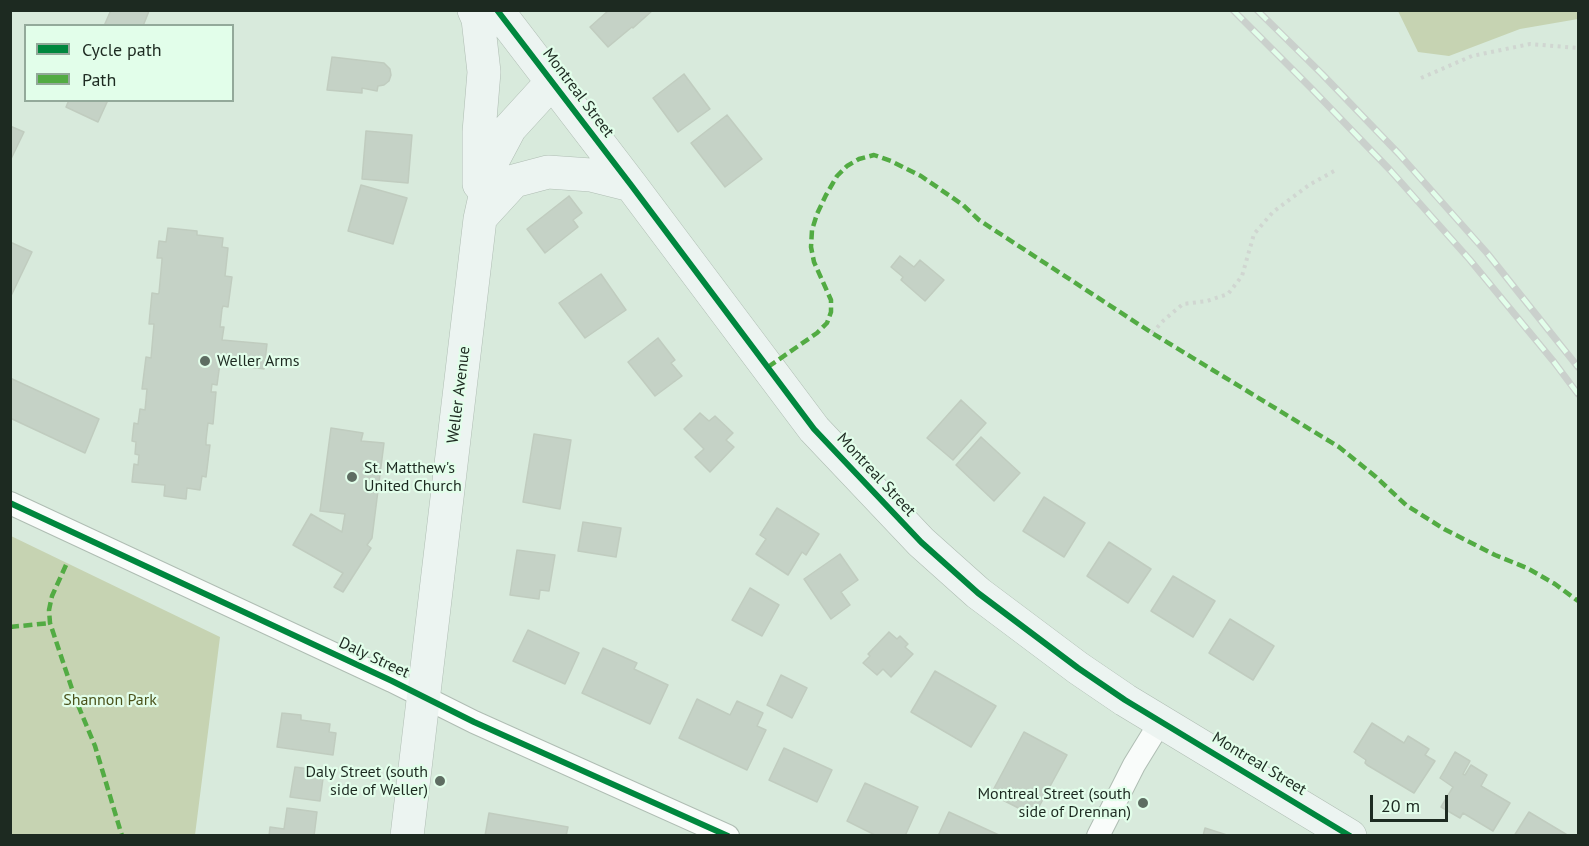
<!DOCTYPE html>
<html>
<head>
<meta charset="utf-8">
<style>
	body { margin:0 }
	#map { position:relative; width:1589px; height:846px; overflow:hidden; background:#d8eadc; font-family:"PT Sans",sans-serif }
	canvas { display:block }
	.frame { position:absolute; inset:0; border:12px solid #1d2a21; pointer-events:none }
	.legend { position:absolute; left:24px; top:24px; width:210px; height:78px; box-sizing:border-box; background:#e2feea; border:2px solid #93a99a; margin:0; padding:8px 10px; list-style:none; font-size:18px; color:#1d2a21 }
	.legend li { display:flex; align-items:center; gap:12px; height:30px }
	.legend b { width:30px; border:2px solid #93a99a }
	.scale { position:absolute; left:1370px; top:795px; width:78px; height:27px; box-sizing:border-box; border:3px solid #1d2a21; border-top:0; padding-left:8px; font-size:18px; line-height:21px; white-space:nowrap; color:#1d2a21; -webkit-text-stroke:4px #e2feea; paint-order:stroke }
</style>
</head>
<body>
<div id="map">
<canvas width="1589" height="846"></canvas>
<div class="frame"></div>
<ul class="legend">
<li><b style="height:8px;background:#00873e"></b>Cycle path</li>
<li><b style="height:8px;background:#52ab43"></b>Path</li>
</ul>
<div class="scale">20 m</div>
</div>
<script>
const c = document.querySelector('canvas').getContext('2d');
c.lineJoin = 'round';
function fillPath(path, color) { c.fillStyle = color; c.fill(path, 'evenodd'); }
const shape = rows => new Path2D(rows.map(r => 'M' + r).join(''));
function strokePath(path, color, width, dash) { c.strokeStyle = color; c.lineWidth = width; c.lineCap = dash ? 'butt' : 'round'; c.setLineDash(dash || []); c.stroke(path); }
function label(font, color, halo, rows, align = 'center') {
  c.font = font + ' "PT Sans",sans-serif'; c.lineWidth = 4.5; c.setLineDash([]); c.textBaseline = 'middle'; c.strokeStyle = halo; c.fillStyle = color; for (const [text, x, y, turn = 0] of rows) {
    c.save(); c.translate(x, y); c.rotate((+turn || 0) * Math.PI / 180); c.textAlign = isNaN(turn) ? turn : align; if (halo) c.strokeText(text, 0, 0); c.fillText(text, 0, 0); c.restore();
  }
}
const green = shape([
	[1578,10,1578,19,1520,29,1449,56,1418,52,1398,11],
	[11,536,220,637,195,835,11,835]
]);
const building = shape([
	[111,10,149,10,149,11,143,26,104,26,111,10],
	[609,10,653,10,633,28,632,27,608,47,590,27,609,10],
	[332,57,384,63,390,69,391,75,389,81,384,85,378,86,377,91,362,88,362,93,327,90,332,57],
	[684,74,710,109,678,132,653,98,684,74],
	[69,100,108,100,98,122,66,107,69,100],
	[727,115,762,159,725,187,691,143,727,115],
	[10,126,24,132,10,161,10,126],
	[366,131,412,135,408,183,362,179,366,131],
	[361,185,407,198,393,244,348,231,361,185],
	[569,196,582,213,573,220,578,227,545,253,527,229,569,196],
	[168,228,197,231,197,235,223,238,222,247,228,248,225,276,232,277,228,307,223,306,222,309,220,327,224,327,222,340,267,344,264,369,220,363,217,385,212,384,211,392,216,392,213,424,208,423,206,440,206,445,210,445,206,477,202,476,200,490,187,488,186,499,164,496,165,485,132,482,134,464,138,465,139,455,135,454,136,442,132,441,134,423,138,424,140,409,145,410,147,389,142,389,146,357,151,358,154,324,149,324,152,293,158,294,159,293,162,260,162,258,157,258,159,241,166,242,168,228],
	[10,242,32,252,10,298,10,242],
	[900,256,914,267,920,260,944,280,925,301,901,280,903,277,891,267,900,256],
	[601,274,626,310,585,338,559,303,601,274],
	[658,338,675,360,671,363,682,376,655,396,628,362,658,338],
	[10,378,99,419,85,453,10,418,10,378],
	[961,400,986,423,953,460,927,438,961,400],
	[700,413,709,421,715,416,733,433,726,440,734,447,710,472,695,457,704,449,684,429,700,413],
	[331,428,363,433,361,441,384,443,372,538,367,545,371,548,343,592,334,587,343,573,293,545,311,514,342,532,345,514,320,511,331,428],
	[534,434,571,440,560,509,523,502,534,434],
	[981,437,1020,473,994,501,956,465,981,437],
	[1044,497,1085,523,1064,557,1023,531,1044,497],
	[777,508,819,534,806,555,802,552,788,575,756,554,766,539,760,535,777,508],
	[583,522,621,528,616,557,578,551,583,522],
	[1109,542,1151,569,1128,603,1087,576,1109,542],
	[517,550,555,555,549,591,540,590,539,599,510,595,517,550],
	[840,554,858,580,841,592,850,605,831,619,804,579,840,554],
	[1173,576,1215,601,1193,637,1151,611,1173,576],
	[750,588,779,605,762,636,732,620,750,588],
	[1230,619,1274,646,1253,680,1209,653,1230,619],
	[528,630,579,653,565,684,513,661,528,630],
	[889,632,897,639,900,636,908,644,905,647,913,654,891,677,883,669,877,675,863,663,870,656,868,654,889,632],
	[603,648,637,663,634,669,668,685,650,724,582,693,603,648],
	[935,671,996,706,971,747,911,712,935,671],
	[781,675,807,688,792,718,767,705,781,675],
	[697,699,730,715,737,701,763,713,757,726,766,730,747,770,679,738,697,699],
	[282,713,301,715,301,720,330,724,329,732,336,733,333,755,277,747,282,713],
	[1372,723,1404,743,1408,736,1429,749,1425,755,1435,761,1414,793,1367,765,1365,763,1366,760,1354,752,1372,723],
	[1024,732,1067,755,1034,816,991,794,1024,732],
	[784,748,832,770,817,802,769,780,784,748],
	[1455,752,1470,761,1463,774,1465,775,1471,765,1487,775,1481,786,1510,803,1493,831,1463,813,1460,818,1441,807,1453,787,1440,778,1455,752],
	[295,767,324,771,320,801,290,797,295,767],
	[865,783,918,807,905,836,877,836,847,821,865,783],
	[287,808,317,812,314,836,269,836,270,827,284,829,287,808],
	[949,812,1001,836,938,836,949,812],
	[1529,812,1569,836,1514,836,1529,812],
	[489,813,568,827,566,836,485,836,489,813],
	[1205,828,1230,836,1203,836,1205,828]
]);
const path = shape([
	[1421,78,1472,56,1530,44,1578,48],
	[1152,333,1164,320,1183,304,1207,301,1228,294,1242,276,1254,234,1273,212,1309,185,1336,170]
]);
const street = shape([
	[10,503,392,681,474,722,728,836],
	[1098,836,1134,765,1161,721]
]);
const secondary = shape([
	[474,10,478,19,484,72,479,132,479,184],
	[497,10,631,185,814,429,921,542,978,593,1078,668,1125,700,1350,836],
	[481,217,514,181,548,172,591,175,631,185],
	[407,836,480,219,493,160,510,128,552,82]
]);
const rail = shape([
	[1233,10,1311,88,1390,170,1470,260,1554,362,1578,394],
	[1257,10,1322,74,1399,154,1487,253,1578,367]
]);
const quiet = shape([
	[768,367,817,333,827,323,831,312,831,300,814,262,811,247,812,230,817,214,826,195,837,176,847,166,859,159,874,155,891,161,921,176,963,205,979,220,1152,333,1339,447,1376,477,1406,505,1444,529,1495,555,1527,568,1555,584,1578,601],
	[66,565,52,596,49,610,50,623,75,698,95,746,122,836],
	[10,627,50,623]
]);
const cycleway = shape([
	[497,10,631,185,814,429,921,542,978,593,1078,668,1125,700,1350,836],
	[10,503,392,681,474,722,728,836]
]);
const markers = [
	[205,361,6,"#5e6d62"],
	[352,477,6,"#5e6d62"],
	[440,781,6,"#5e6d62"],
	[1143,803,6,"#5e6d62"]
];
const streetNames = [
	["Montreal Street",578,93,53],
	["Weller Avenue",459,395,-83],
	["Montreal Street",876,475,47],
	["Daly Street",374,658,25],
	["Montreal Street",1259,764,31]
];
const poiNames = [
	["Weller Arms",217,361],
	["St. Matthew's",364,468],
	["United Church",364,486],
	["Daly Street (south",428,772,"right"],
	["side of Weller)",428,790,"right"],
	["Montreal Street (south",1131,794,"right"],
	["side of Drennan)",1131,812,"right"]
];
const parkNames = [
	["Shannon Park",110,700]
];
fillPath(green, '#c6d3b2');
fillPath(building, '#c5d2c6');
strokePath(building, '#c0ccbf', 1.5);
strokePath(street, '#afbdb3', 24);
strokePath(secondary, '#afbdb3', 34);
strokePath(path, '#d0d6d1', 4, [3, 4.5]);
strokePath(street, '#f9fcfa', 22);
strokePath(secondary, '#ecf4f1', 33);
strokePath(rail, '#cad0cc', 7);
strokePath(rail, '#e2feea', 4.5, [14]);
strokePath(quiet, '#52ab43', 4.5, [9, 4.5]);
strokePath(cycleway, '#00873e', 6);
for (const [x, y, r, color] of markers) { const dot = new Path2D(); dot.arc(x, y, r, 0, 2 * Math.PI); c.fillStyle = color; c.fill(dot); strokePath(dot, '#e2feea', 2); }
label('16px', '#1d2a21', '#e2feea', streetNames);
label('16px', '#1d2a21', '#e2feea', poiNames, 'left');
label('16px', '#4a521b', '#e2feea', parkNames);
</script>
</body>
</html>
